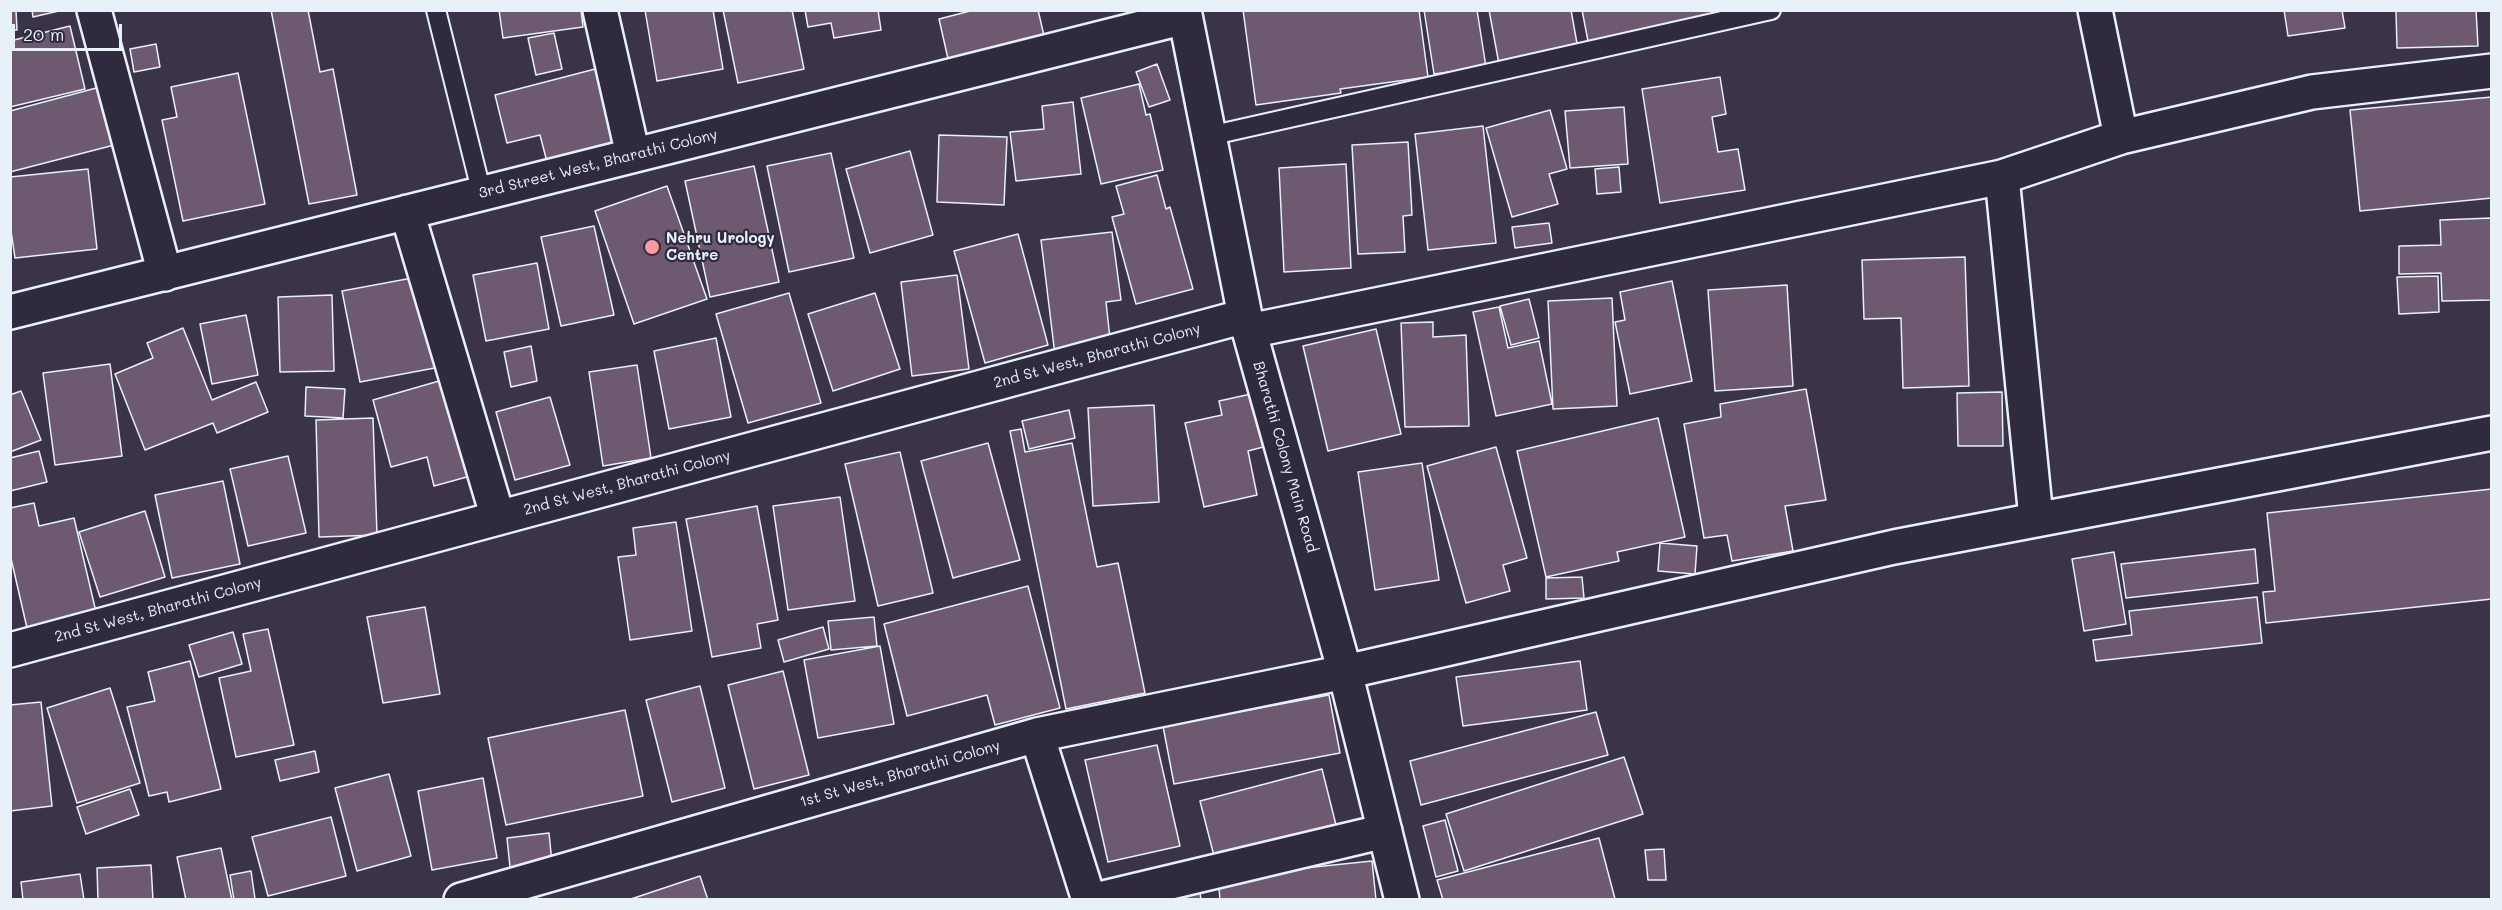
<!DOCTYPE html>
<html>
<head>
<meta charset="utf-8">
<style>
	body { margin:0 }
	#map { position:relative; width:2502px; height:910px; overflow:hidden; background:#3b3347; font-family:Mali,sans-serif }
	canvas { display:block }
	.frame { position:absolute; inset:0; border:12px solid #e8f1f8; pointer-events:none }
	.scale { position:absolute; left:12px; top:24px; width:110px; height:27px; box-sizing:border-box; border:3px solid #e8f1f8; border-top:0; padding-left:8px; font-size:18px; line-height:21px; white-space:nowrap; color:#e8f1f8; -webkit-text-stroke:4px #2f2a3d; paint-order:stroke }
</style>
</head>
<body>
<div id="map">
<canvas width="2502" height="910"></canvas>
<div class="frame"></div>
<div class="scale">20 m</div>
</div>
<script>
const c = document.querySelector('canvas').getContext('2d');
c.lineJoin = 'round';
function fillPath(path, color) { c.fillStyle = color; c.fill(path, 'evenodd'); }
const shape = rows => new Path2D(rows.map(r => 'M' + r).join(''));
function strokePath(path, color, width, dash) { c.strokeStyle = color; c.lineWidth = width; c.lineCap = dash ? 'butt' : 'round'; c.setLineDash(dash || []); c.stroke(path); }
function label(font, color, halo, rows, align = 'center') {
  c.font = font + ' Mali,sans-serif'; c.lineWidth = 4.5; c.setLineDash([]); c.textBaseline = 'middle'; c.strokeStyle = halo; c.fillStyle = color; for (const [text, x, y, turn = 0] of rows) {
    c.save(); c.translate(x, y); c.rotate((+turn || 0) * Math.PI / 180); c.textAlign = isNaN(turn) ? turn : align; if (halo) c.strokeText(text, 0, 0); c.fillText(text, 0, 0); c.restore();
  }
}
const building = shape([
	[10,10,16,10,17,30,10,30,10,10],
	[32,10,63,10,33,17,32,10],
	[271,10,308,10,320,72,333,69,357,195,309,204,271,10],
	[499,10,581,10,583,27,503,38,499,10],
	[645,10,713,10,723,69,657,81,645,10],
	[723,10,792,10,804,69,738,83,723,10],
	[805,10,878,10,881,30,834,38,831,23,808,27,805,10],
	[974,10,1038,10,1045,40,949,63,939,19,974,10],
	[1243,10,1419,10,1428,77,1340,89,1341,93,1256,105,1243,10],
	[1424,10,1477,10,1486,67,1434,74,1424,10],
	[1489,10,1571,10,1578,49,1499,64,1489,10],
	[1582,10,1746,10,1588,41,1582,10],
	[2284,10,2342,10,2345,28,2288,36,2284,10],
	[2476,10,2478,46,2397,48,2396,11,2476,10],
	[70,26,85,89,10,107,10,41,70,26],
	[554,33,562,69,536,75,528,38,554,33],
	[156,44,160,67,134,72,130,49,156,44],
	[1157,64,1170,100,1149,107,1136,72,1157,64],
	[599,68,619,144,547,162,540,135,507,143,495,95,599,68],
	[238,73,265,204,183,221,162,120,177,117,171,87,238,73],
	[1720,77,1726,114,1712,117,1718,152,1738,149,1745,190,1660,203,1642,89,1720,77],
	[1139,84,1146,115,1150,114,1163,170,1101,184,1081,98,1139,84],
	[100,87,122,143,10,172,10,111,100,87],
	[2492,97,2492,198,2360,211,2350,110,2492,97],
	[1073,102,1081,174,1016,181,1010,132,1044,129,1042,106,1073,102],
	[1624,107,1628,164,1570,168,1565,111,1624,107],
	[1550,110,1567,169,1549,174,1558,204,1512,217,1486,128,1550,110],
	[1483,126,1496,243,1428,250,1415,134,1483,126],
	[939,135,1007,137,1004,205,937,202,939,135],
	[1408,142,1412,215,1403,216,1405,252,1358,254,1352,145,1408,142],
	[910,151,933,235,870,253,846,169,910,151],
	[831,153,854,258,789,272,767,166,831,153],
	[1346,164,1351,268,1284,272,1279,168,1346,164],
	[754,166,779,282,710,297,685,181,754,166],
	[1619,167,1621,192,1597,194,1595,169,1619,167],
	[88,169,97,249,15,258,10,224,10,177,88,169],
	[1157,175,1166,209,1170,207,1193,289,1136,304,1112,217,1124,214,1116,186,1157,175],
	[667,186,707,299,634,324,595,211,667,186],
	[2492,218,2492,300,2442,301,2441,273,2399,274,2399,246,2441,245,2440,220,2492,218],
	[1549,223,1552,243,1515,248,1512,227,1549,223],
	[594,226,614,315,561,326,541,237,594,226],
	[1112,232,1121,300,1106,302,1111,348,1055,355,1041,240,1112,232],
	[1018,234,1048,345,985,363,954,251,1018,234],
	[1965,257,1969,386,1903,388,1901,318,1864,319,1862,260,1965,257],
	[537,263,549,329,486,341,473,275,537,263],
	[957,275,969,369,912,376,901,282,957,275],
	[423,276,440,367,360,382,342,291,423,276],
	[2438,276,2439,312,2399,314,2397,277,2438,276],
	[1672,281,1692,381,1630,394,1615,322,1625,320,1620,292,1672,281],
	[1787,285,1793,386,1715,391,1708,290,1787,285],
	[789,293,821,403,748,423,716,314,789,293],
	[875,293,900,369,833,391,808,314,875,293],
	[332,295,334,371,280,372,278,297,332,295],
	[1612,298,1617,406,1553,409,1548,301,1612,298],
	[1529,299,1539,338,1511,345,1500,306,1529,299],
	[1499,307,1508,348,1539,341,1552,404,1496,416,1473,312,1499,307],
	[246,315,258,375,212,384,200,324,246,315],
	[1433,322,1433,337,1466,335,1469,426,1405,427,1401,323,1433,322],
	[183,328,212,400,256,382,268,412,217,433,213,423,145,450,115,374,153,358,147,343,183,328],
	[1376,329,1401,434,1328,451,1303,346,1376,329],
	[716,338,731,417,669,429,654,351,716,338],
	[531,346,537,381,511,387,504,352,531,346],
	[110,364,122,456,55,465,43,373,110,364],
	[637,365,651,458,603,466,589,372,637,365],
	[446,379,474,475,434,486,427,457,391,467,373,400,446,379],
	[306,387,345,389,343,418,305,416,306,387],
	[1806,389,1826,500,1785,506,1793,551,1732,561,1727,535,1704,538,1684,424,1721,417,1720,404,1806,389],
	[21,391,41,440,10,452,10,395,21,391],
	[2002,392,2003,446,1958,446,1957,393,2002,392],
	[1251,394,1263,447,1248,451,1257,495,1204,507,1185,423,1222,415,1219,401,1251,394],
	[550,397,570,465,515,480,496,412,550,397],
	[1154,405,1159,502,1093,506,1088,408,1154,405],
	[1069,410,1075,438,1029,449,1022,421,1069,410],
	[373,418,377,535,319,537,316,420,373,418],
	[1658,418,1685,537,1617,552,1619,561,1546,577,1517,451,1658,418],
	[1021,429,1025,452,1072,443,1097,567,1118,563,1145,693,1066,709,1010,431,1021,429],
	[988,443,1020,560,953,578,921,461,988,443],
	[1496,447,1527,558,1503,565,1510,591,1466,603,1427,466,1496,447],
	[39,451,47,482,10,491,10,458,39,451],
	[900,452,933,593,878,606,845,464,900,452],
	[288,456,306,533,248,546,230,469,288,456],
	[1422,463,1439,580,1375,590,1358,472,1422,463],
	[223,481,240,564,172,578,155,495,223,481],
	[2492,489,2492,599,2266,623,2263,592,2275,591,2267,513,2492,489],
	[840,497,855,601,788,610,773,506,840,497],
	[34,503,39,526,74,518,96,612,27,628,10,554,10,508,34,503],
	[757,506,778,620,757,624,761,648,712,657,686,519,757,506],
	[145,511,165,577,100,597,79,532,145,511],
	[676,522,692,631,630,640,618,557,636,555,633,528,676,522],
	[1660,543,1697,546,1695,574,1658,571,1660,543],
	[2255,549,2258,583,2126,598,2121,564,2255,549],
	[2114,552,2126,624,2084,631,2072,559,2114,552],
	[1582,577,1584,598,1546,599,1546,578,1582,577],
	[1028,586,1060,708,995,725,987,695,907,716,884,624,1028,586],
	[2257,597,2262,643,2096,661,2093,640,2132,635,2129,611,2257,597],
	[425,607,440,694,383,703,367,617,425,607],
	[874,617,877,646,831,650,828,621,874,617],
	[823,627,829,649,784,662,778,640,823,627],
	[268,629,294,745,236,757,219,678,251,671,243,634,268,629],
	[233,632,242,664,199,677,189,645,233,632],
	[880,646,894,724,818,738,804,660,880,646],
	[190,661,221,789,169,802,167,792,149,796,127,707,155,701,148,672,190,661],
	[1580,661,1587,710,1463,726,1456,677,1580,661],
	[783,671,809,775,754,789,728,685,783,671],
	[700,686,725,788,672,802,646,700,700,686],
	[110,688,140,783,77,803,47,708,110,688],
	[1329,695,1340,753,1174,784,1163,726,1329,695],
	[41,702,52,806,10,811,10,705,41,702],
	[625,710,643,796,506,825,488,738,625,710],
	[1596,712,1608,755,1421,805,1410,761,1596,712],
	[1157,745,1180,846,1108,862,1085,760,1157,745],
	[315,751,319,772,280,781,275,760,315,751],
	[1624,757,1643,814,1464,871,1446,814,1624,757],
	[1322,769,1337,829,1214,856,1200,801,1322,769],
	[389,774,411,856,357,871,335,788,389,774],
	[483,778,497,858,432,870,418,791,483,778],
	[130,789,139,815,86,834,77,807,130,789],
	[331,817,346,876,268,896,252,837,331,817],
	[1445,820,1458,871,1436,877,1423,826,1445,820],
	[549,833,552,863,510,867,507,838,549,833],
	[1599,838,1615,899,1443,900,1437,880,1599,838],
	[221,848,232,900,186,900,177,857,221,848],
	[1664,849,1666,880,1648,880,1645,850,1664,849],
	[1372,861,1376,900,1220,900,1218,877,1372,861],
	[151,865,153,900,98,900,97,868,151,865],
	[251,871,255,899,234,900,230,875,251,871],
	[80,874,84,900,23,900,21,882,80,874],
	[700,876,708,900,628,900,700,876],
	[1200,893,1201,900,1177,900,1177,895,1200,893]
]);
const lane = shape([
	[436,10,482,194],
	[1209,136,1771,10]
]);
const street = shape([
	[94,10,165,274],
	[600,10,633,155],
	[1184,10,1245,316,1345,672,1402,900],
	[2095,10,2121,137],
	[2002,177,2036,518],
	[407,212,498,518],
	[10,312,1185,17],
	[1249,331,2002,177,2121,137,2312,92,2492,71],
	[10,650,1245,316],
	[1037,735,1089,900],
	[461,900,1037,735,1345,672,1894,547,2492,433],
	[1095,900,1385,831]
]);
const markers = [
	[652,247,8,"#ff9aa2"]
];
const streetNames = [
	["3rd Street West, Bharathi Colony",598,164,-14],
	["2nd St West, Bharathi Colony",1097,356,-15],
	["Bharathi Colony Main Road",1285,457,74],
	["2nd St West, Bharathi Colony",627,483,-15],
	["2nd St West, Bharathi Colony",158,610,-15],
	["1st St West, Bharathi Colony",900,774,-16]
];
const poiNames = [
	["Nehru Urology",666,238],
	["Centre",666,255]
];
fillPath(building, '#6d5970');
strokePath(building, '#e8f1f8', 1.5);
strokePath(lane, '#e8f1f8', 22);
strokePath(street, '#e8f1f8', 38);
strokePath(lane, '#2f2a3d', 18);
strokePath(street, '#2f2a3d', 33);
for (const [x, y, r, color] of markers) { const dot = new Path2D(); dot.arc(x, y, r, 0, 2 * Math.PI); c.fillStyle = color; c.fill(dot); strokePath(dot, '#2f2a3d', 2); }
label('15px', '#e8f1f8', '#2f2a3d', streetNames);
label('bold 15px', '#e8f1f8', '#2f2a3d', poiNames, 'left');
</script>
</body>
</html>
